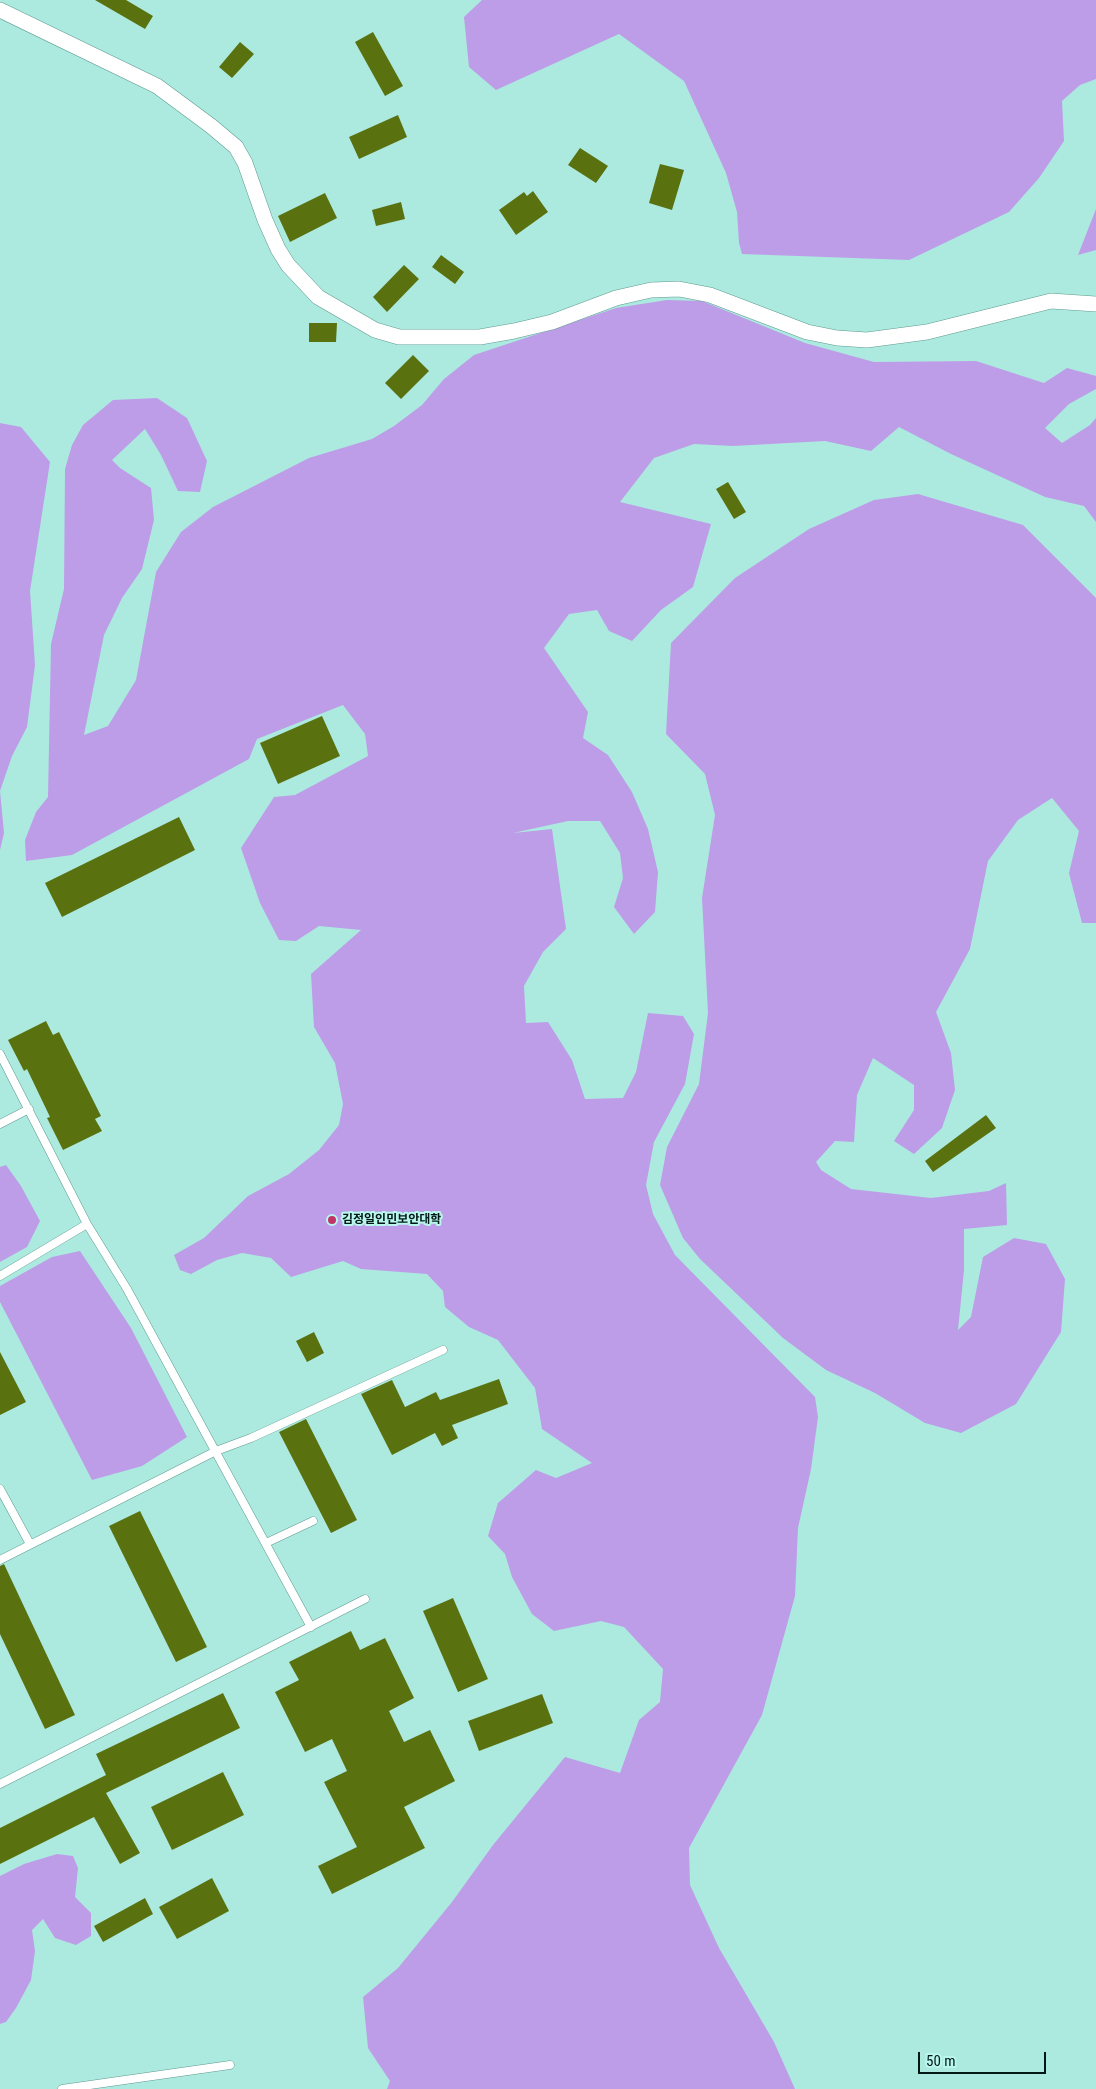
<!DOCTYPE html>
<html>
<head>
<meta charset="utf-8">
<style>
	body { margin:0 }
	#map { position:relative; width:1096px; height:2089px; overflow:hidden; background:#aceadf; font-family:"Roboto Condensed",sans-serif }
	canvas { display:block }
	.scale { position:absolute; left:918px; top:2052px; width:128px; height:22px; box-sizing:border-box; border:2px solid #011814; border-top:0; padding-left:6px; font-size:15px; line-height:18px; white-space:nowrap; color:#011814; -webkit-text-stroke:4px #b9f7ed; paint-order:stroke }
</style>
</head>
<body>
<div id="map">
<canvas width="1096" height="2089"></canvas>
<div class="scale">50 m</div>
</div>
<script>
const c = document.querySelector('canvas').getContext('2d');
c.lineJoin = 'round';
function fillPath(path, color) { c.fillStyle = color; c.fill(path, 'evenodd'); }
const shape = rows => new Path2D(rows.map(r => 'M' + r).join(''));
function strokePath(path, color, width, dash) { c.strokeStyle = color; c.lineWidth = width; c.lineCap = dash ? 'butt' : 'round'; c.setLineDash(dash || []); c.stroke(path); }
function label(font, color, halo, rows, align = 'center') {
  c.font = font + ' "Roboto Condensed","Noto Sans KR",sans-serif'; c.lineWidth = 4; c.setLineDash([]); c.textBaseline = 'middle'; c.strokeStyle = halo; c.fillStyle = color; for (const [text, x, y, turn = 0] of rows) {
    c.save(); c.translate(x, y); c.rotate((+turn || 0) * Math.PI / 180); c.textAlign = isNaN(turn) ? turn : align; if (halo) c.strokeText(text, 0, 0); c.fillText(text, 0, 0); c.restore();
  }
}
const green = shape([
	[482,0,1096,0,1096,79,1080,85,1062,101,1064,141,1039,178,1009,212,909,260,742,254,739,243,737,212,726,173,684,81,619,34,496,90,469,67,464,17],
	[1096,209,1096,250,1078,255],
	[667,300,702,301,805,343,874,362,976,361,1044,383,1067,368,1096,376,1096,389,1069,404,1045,428,1062,443,1090,425,1096,418,1096,522,1084,506,1045,497,951,454,899,427,871,451,825,441,733,446,694,444,654,458,620,502,711,524,693,587,661,610,632,641,609,631,597,610,569,614,544,648,588,712,583,738,608,755,632,792,648,829,658,872,655,912,634,934,614,907,623,878,620,853,600,821,568,821,513,833,552,829,566,929,543,952,524,986,526,1023,548,1022,572,1060,585,1099,623,1098,636,1072,648,1013,683,1016,694,1034,685,1084,654,1142,646,1185,653,1214,675,1255,815,1397,818,1417,811,1469,798,1528,795,1596,762,1715,689,1848,690,1885,719,1948,774,2042,795,2089,387,2089,390,2081,368,2048,363,1997,398,1968,452,1902,493,1845,565,1757,620,1773,639,1720,660,1702,663,1669,624,1627,601,1621,554,1631,532,1614,512,1577,505,1554,488,1536,498,1503,536,1470,556,1478,592,1463,542,1429,535,1388,498,1340,469,1327,445,1307,443,1291,427,1274,361,1269,343,1261,291,1277,271,1258,242,1253,217,1260,191,1274,180,1270,174,1255,204,1238,248,1196,289,1174,319,1150,339,1125,343,1104,335,1063,314,1027,311,974,361,930,319,926,296,941,279,940,260,903,241,848,274,797,295,795,368,756,365,734,343,705,257,739,249,759,72,855,26,861,25,840,36,812,48,797,51,644,64,589,65,469,72,445,83,425,113,400,157,398,187,418,207,461,200,492,178,491,161,455,145,429,112,460,120,468,151,488,154,520,142,569,122,598,104,635,84,735,108,726,136,680,156,572,181,532,213,507,309,458,372,439,394,426,422,405,444,379,474,355,616,308],
	[0,423,21,427,50,462,30,591,35,665,27,727,12,756,0,791,4,833,0,850],
	[918,494,1023,525,1096,598,1096,923,1082,923,1069,873,1079,831,1052,798,1018,820,988,861,970,949,936,1012,951,1053,955,1090,942,1128,914,1154,894,1141,914,1110,914,1085,873,1058,857,1095,854,1142,835,1141,816,1162,821,1170,851,1189,931,1198,989,1191,1006,1183,1007,1225,964,1229,964,1270,958,1330,971,1317,983,1257,1014,1238,1046,1244,1065,1279,1061,1332,1016,1404,961,1433,925,1423,875,1393,826,1370,783,1338,700,1259,683,1238,660,1185,667,1147,699,1084,708,1013,702,898,715,815,705,774,666,734,671,643,735,578,809,529,874,500],
	[6,1165,21,1186,40,1221,27,1247,0,1262,0,1167],
	[80,1251,131,1328,187,1437,142,1466,92,1480,0,1302,0,1286,52,1257],
	[57,1854,73,1856,78,1868,75,1897,91,1913,91,1936,76,1945,55,1938,43,1919,32,1930,35,1951,31,1980,16,2008,6,2022,0,2024,0,1876,24,1864]
]);
const building = shape([
	[95,0,126,0,153,16,145,29],
	[373,32,403,86,385,96,355,42],
	[240,42,254,54,232,78,219,67],
	[398,115,407,137,359,159,349,137],
	[580,148,608,166,596,183,568,165],
	[660,164,684,170,672,210,649,203],
	[533,191,548,212,516,235,499,210,524,192,527,196],
	[325,193,337,218,290,242,278,216],
	[401,202,405,219,376,226,372,210],
	[441,255,464,272,455,284,432,267],
	[404,265,419,279,387,312,373,297],
	[309,323,337,323,336,342,309,342],
	[413,355,429,371,401,399,385,383],
	[728,482,746,512,734,519,716,489],
	[322,716,340,756,278,784,260,743],
	[179,817,195,850,62,917,45,883],
	[46,1021,53,1035,59,1032,101,1116,95,1119,102,1131,63,1150,47,1118,50,1117,27,1069,24,1071,8,1040],
	[986,1115,996,1128,933,1172,925,1161],
	[314,1332,324,1353,307,1362,296,1341],
	[0,1352,26,1402,0,1415],
	[499,1379,508,1404,452,1425,458,1438,442,1446,435,1433,392,1455,361,1394,392,1380,405,1407,436,1392,440,1400],
	[306,1419,357,1520,331,1533,279,1432],
	[140,1511,207,1647,176,1662,109,1526],
	[4,1564,75,1715,45,1729,0,1634,0,1566],
	[453,1598,488,1679,458,1692,423,1611],
	[351,1631,360,1650,385,1638,414,1698,389,1711,404,1742,430,1730,455,1781,404,1807,425,1848,332,1894,318,1866,357,1847,324,1782,347,1771,332,1739,305,1752,275,1692,299,1680,289,1662],
	[223,1693,240,1728,106,1793,140,1853,120,1864,94,1817,0,1864,0,1828,106,1775,96,1754],
	[542,1694,553,1723,479,1751,468,1721],
	[223,1772,244,1815,172,1850,151,1807],
	[212,1878,229,1911,177,1939,159,1907],
	[145,1898,153,1914,103,1942,94,1926]
]);
const service = shape([
	[0,1054,87,1224,127,1289,311,1627],
	[0,1124,29,1109],
	[0,1276,87,1224],
	[0,1489,30,1544],
	[266,1543,313,1521],
	[0,1560,216,1451,251,1438,443,1350],
	[0,1784,365,1599],
	[62,2089,230,2065]
]);
const minor = shape([
	[0,10,157,86,211,126,236,147,245,163,265,220,278,249,288,265,318,297,375,330,399,337,480,337,514,331,552,322,616,298,651,290,679,289,710,295,807,332,837,338,867,340,927,332,1051,301,1096,304]
]);
const markers = [
	[332,1220,5,"#c03467"]
];
const poiNames = [
	["김정일인민보안대학",342,1220]
];
fillPath(green, '#bd9de8');
fillPath(building, '#5a7110');
strokePath(service, '#5e9a90', 9);
strokePath(minor, '#5e9a90', 16);
strokePath(service, '#fff', 8);
strokePath(minor, '#fff', 15);
for (const [x, y, r, color] of markers) { const dot = new Path2D(); dot.arc(x, y, r, 0, 2 * Math.PI); c.fillStyle = color; c.fill(dot); strokePath(dot, '#b9f7ed', 2); }
label('bold 12px', '#011814', '#b9f7ed', poiNames, 'left');
</script>
</body>
</html>
